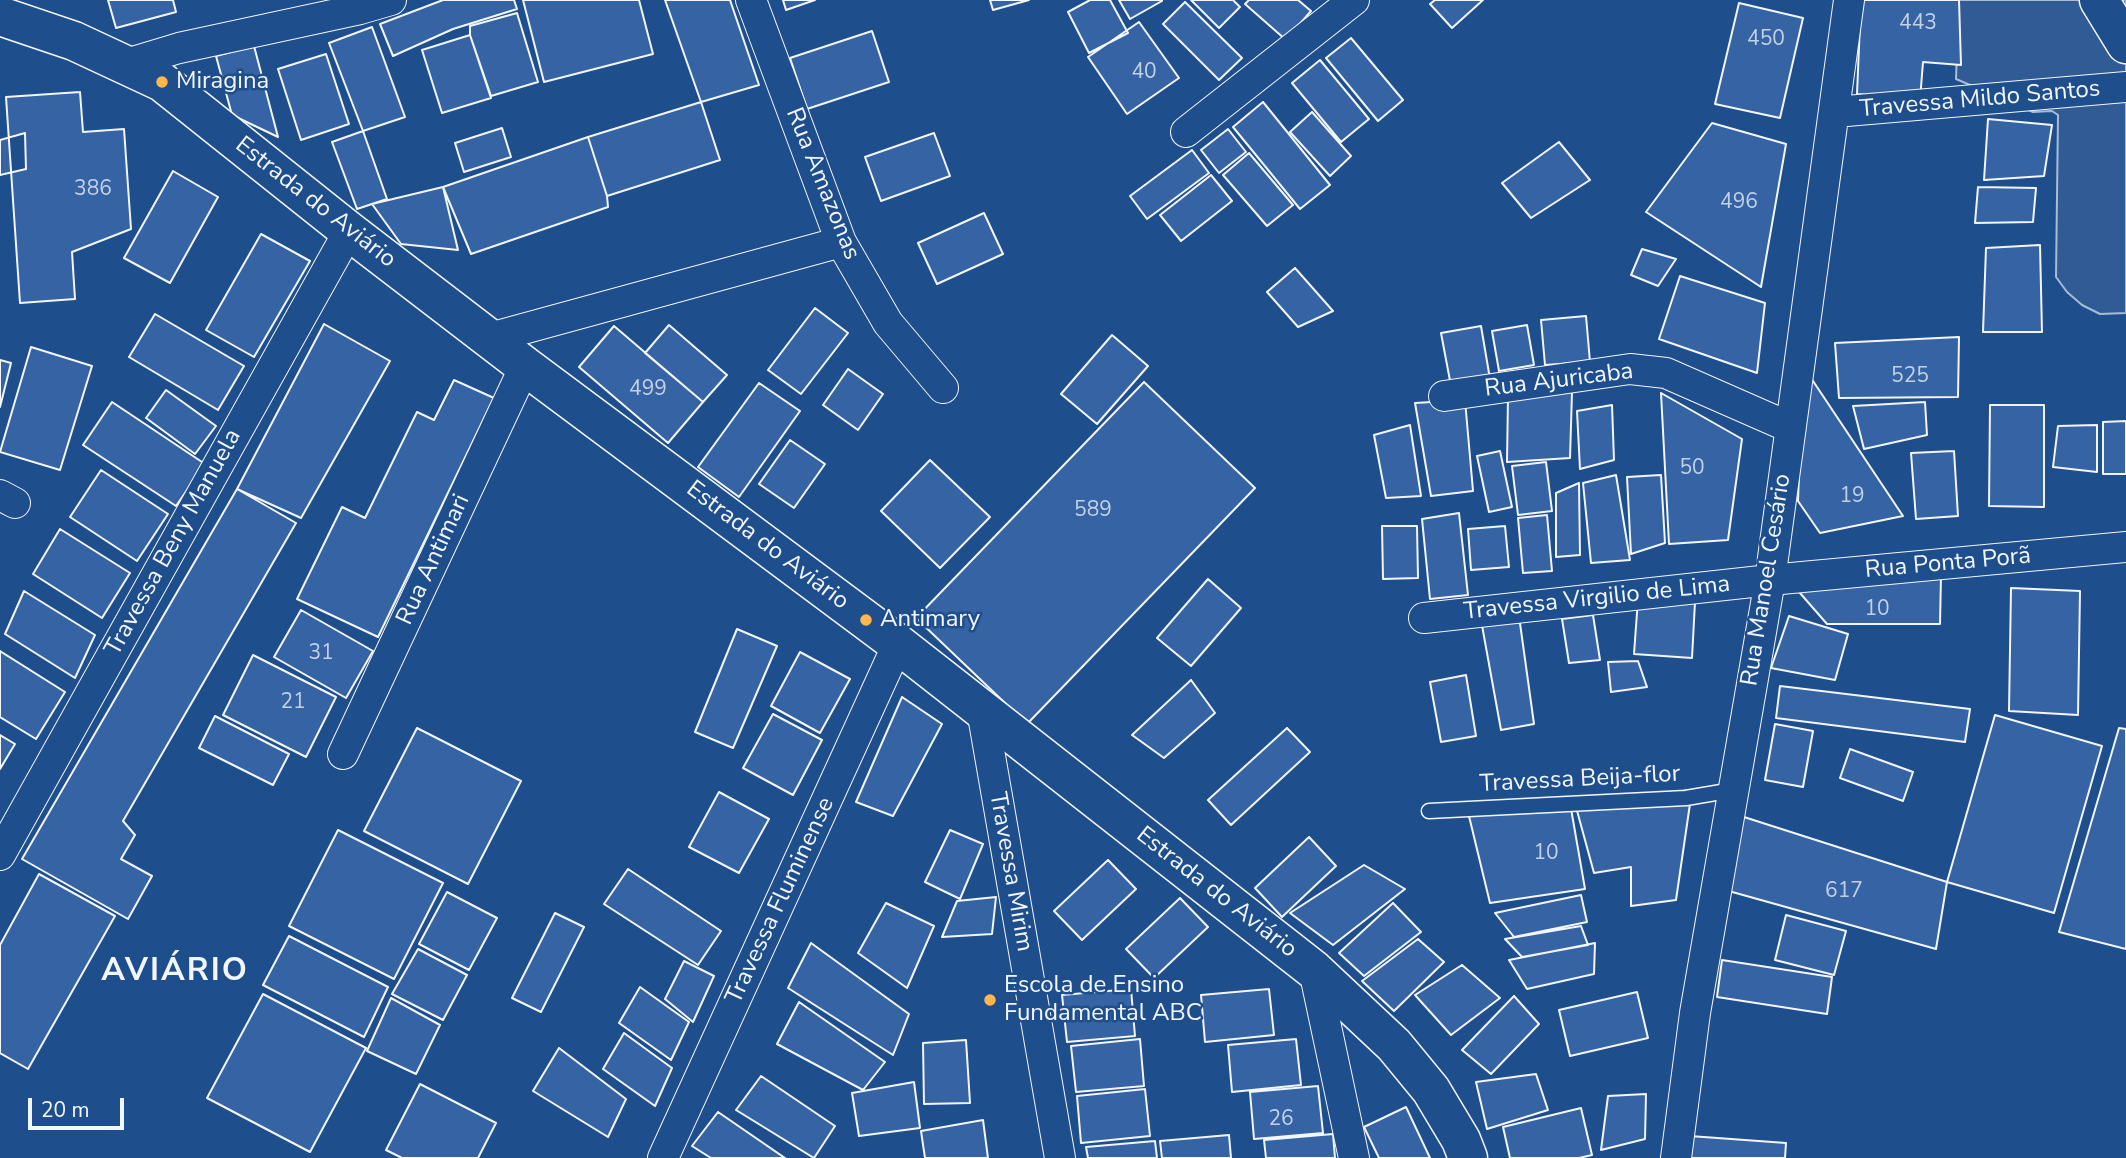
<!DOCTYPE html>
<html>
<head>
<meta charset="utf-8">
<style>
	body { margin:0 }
	#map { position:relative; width:2126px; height:1158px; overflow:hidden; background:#1f4e8c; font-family:"Nunito Sans",sans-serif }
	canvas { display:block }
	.scale { position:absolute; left:28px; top:1098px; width:96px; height:32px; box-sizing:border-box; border:4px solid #f2f6ff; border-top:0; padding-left:9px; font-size:21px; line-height:24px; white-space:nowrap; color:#f2f6ff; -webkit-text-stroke:5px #1f4e8c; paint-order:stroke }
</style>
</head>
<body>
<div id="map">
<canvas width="2126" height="1158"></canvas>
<div class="scale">20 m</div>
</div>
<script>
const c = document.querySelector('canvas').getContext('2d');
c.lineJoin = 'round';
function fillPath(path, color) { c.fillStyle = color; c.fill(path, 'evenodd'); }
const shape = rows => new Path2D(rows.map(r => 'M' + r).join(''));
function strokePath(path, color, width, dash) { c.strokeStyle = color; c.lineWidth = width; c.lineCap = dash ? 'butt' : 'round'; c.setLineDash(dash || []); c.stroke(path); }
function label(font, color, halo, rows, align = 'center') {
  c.font = font + ' "Nunito Sans",sans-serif'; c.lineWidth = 5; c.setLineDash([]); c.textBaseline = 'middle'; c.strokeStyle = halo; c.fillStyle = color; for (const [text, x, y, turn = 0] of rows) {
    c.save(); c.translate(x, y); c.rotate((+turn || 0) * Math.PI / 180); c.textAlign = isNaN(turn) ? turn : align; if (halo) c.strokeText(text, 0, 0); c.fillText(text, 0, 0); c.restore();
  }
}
const built = shape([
	[1959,0,2126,0,2126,313,2100,314,2082,305,2067,292,2056,277,2058,115,2052,111,2033,112,1956,79,1959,0]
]);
const building = shape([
	[108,0,173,0,176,12,116,28,108,0],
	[443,0,514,0,517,9,453,29,393,56,380,24,443,0],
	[523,0,639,0,653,54,544,82,523,0],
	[665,0,730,0,759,85,701,102,665,0],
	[783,0,815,0,786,10,783,0],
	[990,0,1029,0,993,10,990,0],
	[1090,0,1110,0,1128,33,1089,53,1068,12,1090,0],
	[1119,0,1162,0,1162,1,1130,19,1119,0],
	[1191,0,1233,0,1240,7,1219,28,1191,0],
	[1249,0,1298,0,1311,11,1286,40,1245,4,1249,0],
	[1435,0,1483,0,1452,28,1430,4,1435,0],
	[1861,0,1959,0,1961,65,1923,62,1920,100,1857,94,1861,0],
	[1185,2,1242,58,1219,80,1163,24,1185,2],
	[1739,3,1803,18,1780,118,1715,104,1739,3],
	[517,13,538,82,491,96,470,35,470,26,517,13],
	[1139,22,1179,78,1127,114,1088,57,1139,22],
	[372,27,405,117,363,131,329,43,372,27],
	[872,31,889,82,807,109,790,58,872,31],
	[470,35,491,98,442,113,422,50,470,35],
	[1351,38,1403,100,1378,121,1326,58,1351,38],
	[254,46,278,137,232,115,216,56,254,46],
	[326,54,349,124,301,140,278,69,326,54],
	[1320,60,1369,119,1341,142,1292,83,1320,60],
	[80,92,83,132,124,129,131,229,72,252,75,299,20,303,6,97,80,92],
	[701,102,720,160,607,196,588,137,701,102],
	[1263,102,1330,185,1300,209,1233,127,1263,102],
	[1312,112,1351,156,1330,176,1290,132,1312,112],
	[1988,119,2052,125,2044,176,1984,180,1988,119],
	[1712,123,1786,144,1761,287,1646,212,1712,123],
	[502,128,511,157,464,172,455,143,502,128],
	[1228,129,1246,152,1219,173,1201,150,1228,129],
	[363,131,387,199,357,209,332,142,363,131],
	[25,133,26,169,0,175,0,140,25,133],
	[934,133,950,176,881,201,865,157,934,133],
	[588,137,607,196,608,207,471,254,443,187,588,137],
	[1559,142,1590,180,1531,218,1502,183,1559,142],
	[1192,150,1209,173,1147,219,1130,196,1192,150],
	[1249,153,1293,205,1267,226,1223,175,1249,153],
	[173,171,218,197,170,283,124,258,173,171],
	[1211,175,1232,201,1181,241,1160,215,1211,175],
	[443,187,458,250,401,244,372,204,443,187],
	[1978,187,2036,188,2033,222,1975,223,1978,187],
	[984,213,1003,254,937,284,918,243,984,213],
	[261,234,310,261,254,357,206,330,261,234],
	[2040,245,2042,332,1983,332,1986,248,2040,245],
	[1642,249,1676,259,1658,286,1631,275,1642,249],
	[1295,268,1333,311,1298,327,1267,292,1295,268],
	[1680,276,1765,303,1757,373,1659,339,1680,276],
	[815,308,848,333,801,394,768,370,815,308],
	[155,314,244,366,218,410,129,357,155,314],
	[1586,316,1590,362,1545,365,1541,320,1586,316],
	[324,324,390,361,301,518,237,489,324,324],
	[669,325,727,375,703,402,645,353,669,325],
	[1527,325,1534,365,1499,371,1492,331,1527,325],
	[614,326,703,402,668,443,579,367,614,326],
	[1481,326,1490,379,1451,386,1441,333,1481,326],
	[1112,335,1148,366,1097,424,1061,394,1112,335],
	[1959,337,1958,397,1839,398,1835,343,1959,337],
	[31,347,92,366,60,470,0,452,31,347],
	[0,360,11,363,0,407,0,360],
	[1803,366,1903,516,1820,533,1798,501,1803,366],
	[848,369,883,394,858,430,823,405,848,369],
	[454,380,494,398,378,637,297,599,342,507,365,518,417,412,434,420,454,380],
	[1144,382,1255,488,1027,724,916,618,1144,382],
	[759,383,800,411,739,497,698,467,759,383],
	[166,390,216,426,195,454,146,418,166,390],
	[1572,392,1570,458,1507,462,1508,397,1572,392],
	[1661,393,1742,439,1728,540,1669,544,1661,393],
	[1465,400,1473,491,1431,496,1415,403,1465,400],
	[112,402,205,464,176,506,83,445,112,402],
	[1925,402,1927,435,1864,449,1853,406,1925,402],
	[1612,405,1614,460,1580,469,1577,411,1612,405],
	[1990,405,2044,405,2044,507,1989,506,1990,405],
	[2126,421,2126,474,2103,474,2103,422,2126,421],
	[1410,425,1421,496,1386,498,1374,435,1410,425],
	[2097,425,2097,472,2053,467,2058,426,2097,425],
	[790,440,825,464,794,508,759,484,790,440],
	[1500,451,1512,507,1489,512,1477,456,1500,451],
	[1954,451,1958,516,1916,519,1911,453,1954,451],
	[930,460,990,517,940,568,881,511,930,460],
	[1546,462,1552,511,1518,515,1512,466,1546,462],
	[101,470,168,514,137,561,70,517,101,470],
	[1616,475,1630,560,1591,563,1583,483,1616,475],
	[1661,475,1665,543,1631,554,1627,477,1661,475],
	[1579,483,1580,555,1556,557,1556,493,1579,483],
	[237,489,296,523,123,821,135,835,121,859,152,876,128,919,22,859,237,489],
	[1459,513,1468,595,1430,599,1422,519,1459,513],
	[1547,515,1552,571,1523,573,1518,518,1547,515],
	[1382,526,1417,526,1418,578,1383,579,1382,526],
	[1505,526,1509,567,1471,570,1468,529,1505,526],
	[60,529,130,573,102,618,33,574,60,529],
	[1941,575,1940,624,1827,624,1793,585,1941,575],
	[1208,579,1241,608,1191,666,1157,638,1208,579],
	[2011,588,2080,591,2078,715,2009,711,2011,588],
	[24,591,95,635,75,678,5,634,24,591],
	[1638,599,1695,602,1692,658,1634,654,1638,599],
	[301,610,373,651,346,698,274,657,301,610],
	[1593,615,1600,660,1569,663,1562,619,1593,615],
	[1519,616,1534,724,1501,730,1481,620,1519,616],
	[1789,616,1848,634,1835,680,1771,668,1789,616],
	[737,629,777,646,733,748,695,732,737,629],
	[0,651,65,692,36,739,0,717,0,651],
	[800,652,850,679,820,733,771,706,800,652],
	[253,655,336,697,306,757,223,715,253,655],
	[1638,661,1647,687,1611,692,1608,662,1638,661],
	[1466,675,1476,736,1441,742,1430,682,1466,675],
	[1191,680,1215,713,1164,758,1132,735,1191,680],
	[1780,686,1970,709,1965,742,1776,718,1780,686],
	[902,697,942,724,893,816,856,802,902,697],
	[773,714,822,740,793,795,743,768,773,714],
	[1995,715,2102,746,2054,913,1947,882,1995,715],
	[215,716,289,754,273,785,199,748,215,716],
	[1775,724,1813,731,1803,787,1765,780,1775,724],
	[417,728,521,781,468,884,364,831,417,728],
	[1287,728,1310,752,1231,825,1208,800,1287,728],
	[2119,728,2126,729,2126,949,2059,932,2119,728],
	[0,735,15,744,0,769,0,735],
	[1850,749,1913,772,1903,801,1840,778,1850,749],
	[1692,790,1676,900,1631,906,1631,867,1594,873,1576,807,1627,796,1692,790],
	[719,792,769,819,739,873,689,847,719,792],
	[1569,797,1585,889,1490,903,1468,812,1569,797],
	[1744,817,1947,882,1936,949,1718,888,1744,817],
	[338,830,443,883,394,979,289,926,338,830],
	[950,830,983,844,960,899,925,882,950,830],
	[1309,837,1336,866,1282,917,1255,888,1309,837],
	[1108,860,1136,889,1082,940,1054,911,1108,860],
	[1364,865,1405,889,1333,945,1290,913,1364,865],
	[628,869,721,931,698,965,604,904,628,869],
	[39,874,115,916,28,1069,0,1053,0,945,39,874],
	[447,892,497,918,469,970,419,944,447,892],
	[1581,895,1587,922,1514,937,1495,913,1581,895],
	[996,897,992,934,942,937,957,901,996,897],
	[1180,898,1208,927,1154,978,1126,949,1180,898],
	[886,903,934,926,907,988,858,953,886,903],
	[1393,903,1421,932,1364,976,1339,953,1393,903],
	[555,913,584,927,541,1012,512,998,555,913],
	[1786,915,1846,931,1834,975,1775,960,1786,915],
	[1581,926,1588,945,1522,957,1505,939,1581,926],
	[289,936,388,987,364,1037,263,985,289,936],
	[1418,939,1444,962,1394,1011,1362,981,1418,939],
	[811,943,909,1014,893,1055,788,988,811,943],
	[1595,943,1594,974,1527,989,1509,960,1595,943],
	[418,949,467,975,443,1020,392,994,418,949],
	[1722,960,1832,977,1827,1014,1717,997,1722,960],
	[684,961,714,976,693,1022,665,999,684,961],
	[1462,965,1500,998,1451,1035,1415,995,1462,965],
	[640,987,689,1022,671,1060,619,1023,640,987],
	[1131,989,1135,1036,1067,1042,1062,995,1131,989],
	[1269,989,1274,1035,1205,1042,1201,995,1269,989],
	[1637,992,1648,1038,1570,1056,1559,1010,1637,992],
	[263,994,366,1048,310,1152,207,1098,263,994],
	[1514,996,1539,1024,1491,1074,1462,1050,1514,996],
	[391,998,440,1025,416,1074,367,1051,391,998],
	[799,1002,885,1062,863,1090,777,1044,799,1002],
	[624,1033,672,1068,655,1106,603,1069,624,1033],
	[1140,1039,1144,1086,1076,1092,1071,1046,1140,1039],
	[1296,1039,1301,1085,1232,1092,1228,1045,1296,1039],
	[966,1040,970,1103,924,1104,923,1043,966,1040],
	[559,1048,626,1099,608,1137,533,1091,559,1048],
	[1536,1074,1548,1110,1487,1129,1476,1082,1536,1074],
	[761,1076,835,1126,814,1158,736,1110,761,1076],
	[914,1082,920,1128,859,1136,852,1093,914,1082],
	[420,1084,496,1123,478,1158,402,1158,386,1150,420,1084],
	[1318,1086,1323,1133,1254,1139,1250,1092,1318,1086],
	[1145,1089,1150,1136,1081,1143,1077,1096,1145,1089],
	[1646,1094,1645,1139,1601,1150,1608,1096,1646,1094],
	[1406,1107,1430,1158,1379,1158,1364,1127,1406,1107],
	[1581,1108,1592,1155,1579,1158,1510,1158,1503,1127,1581,1108],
	[718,1112,785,1158,711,1158,692,1146,718,1112],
	[983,1120,988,1158,925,1158,921,1131,983,1120],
	[1333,1134,1335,1158,1266,1158,1264,1140,1333,1134],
	[1229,1135,1231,1158,1162,1158,1160,1141,1229,1135],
	[1690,1136,1786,1143,1785,1158,1687,1158,1690,1136],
	[1155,1141,1157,1158,1088,1158,1086,1147,1155,1141]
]);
const lane = shape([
	[1429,811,1686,798,1733,790]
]);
const street = shape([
	[751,0,841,242,888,323,943,388],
	[126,64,179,48,360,9,391,0],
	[1835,112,2126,87],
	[1186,132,1354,0],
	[490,338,841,242],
	[1444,396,1630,369,1666,373,1789,427],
	[0,495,15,503],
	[1424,618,1770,580,2126,547],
	[982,710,1060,1158],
	[343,754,525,366],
	[0,855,349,231],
	[1314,970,1354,1158],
	[663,1158,898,644],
	[1676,1158,1695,1013,1770,580,1849,0]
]);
const secondary = shape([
	[2099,0,2126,44],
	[0,16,74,41,162,82,349,231,525,366,898,644,1314,970,1394,1045,1431,1090,1461,1140,1468,1158]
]);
const markers = [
	[162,82,7,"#ffb74d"],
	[866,620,7,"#ffb74d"],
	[990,1000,7,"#ffb74d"]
];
const numberNames = [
	["443",1918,24],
	["450",1766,40],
	["40",1144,73],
	["386",93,190],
	["496",1739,203],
	["525",1910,377],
	["499",648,390],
	["50",1692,469],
	["19",1852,497],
	["589",1093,511],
	["10",1877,610],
	["31",321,654],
	["21",293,703],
	["10",1546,854],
	["617",1844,892],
	["26",1281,1120]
];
const poiNames = [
	["Miragina",176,82],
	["Antimary",880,620],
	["Escola de Ensino",1004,986],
	["Fundamental ABC",1004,1014]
];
const streetNames = [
	["Travessa Mildo Santos",1980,100,-5],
	["Rua Amazonas",822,184,68],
	["Estrada do Aviário",315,203,38],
	["Rua Ajuricaba",1559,381,-7],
	["Travessa Beny Manuela",174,543,-61],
	["Estrada do Aviário",767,546,37],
	["Rua Antimari",434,560,-65],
	["Rua Ponta Porã",1948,564,-5],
	["Rua Manoel Cesário",1767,580,-81],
	["Travessa Virgilio de Lima",1597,599,-6],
	["Travessa Beija-flor",1580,780,-3],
	["Travessa Mirim",1010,872,80],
	["Estrada do Aviário",1216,893,38],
	["Travessa Fluminense",781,901,-65]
];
const districtNames = [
	["AVIÁRIO",175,972]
];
fillPath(built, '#305b95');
strokePath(built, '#a8bbd7', 2);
fillPath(building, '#3563a3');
strokePath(building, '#f2f6ff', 2);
strokePath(lane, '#f2f6ff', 17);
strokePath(street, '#f2f6ff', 32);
strokePath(secondary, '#f2f6ff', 41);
strokePath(lane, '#1f4e8c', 14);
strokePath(street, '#1f4e8c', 30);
strokePath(secondary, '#1f4e8c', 38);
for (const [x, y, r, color] of markers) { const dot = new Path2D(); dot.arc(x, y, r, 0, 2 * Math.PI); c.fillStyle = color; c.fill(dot); strokePath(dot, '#1f4e8c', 2.5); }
label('21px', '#c3d1e8', null, numberNames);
label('24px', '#f2f6ff', '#1f4e8c', poiNames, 'left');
label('24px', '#f2f6ff', '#1f4e8c', streetNames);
c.letterSpacing = '2px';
label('bold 32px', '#f2f6ff', '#1f4e8c', districtNames);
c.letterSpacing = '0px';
</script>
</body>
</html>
